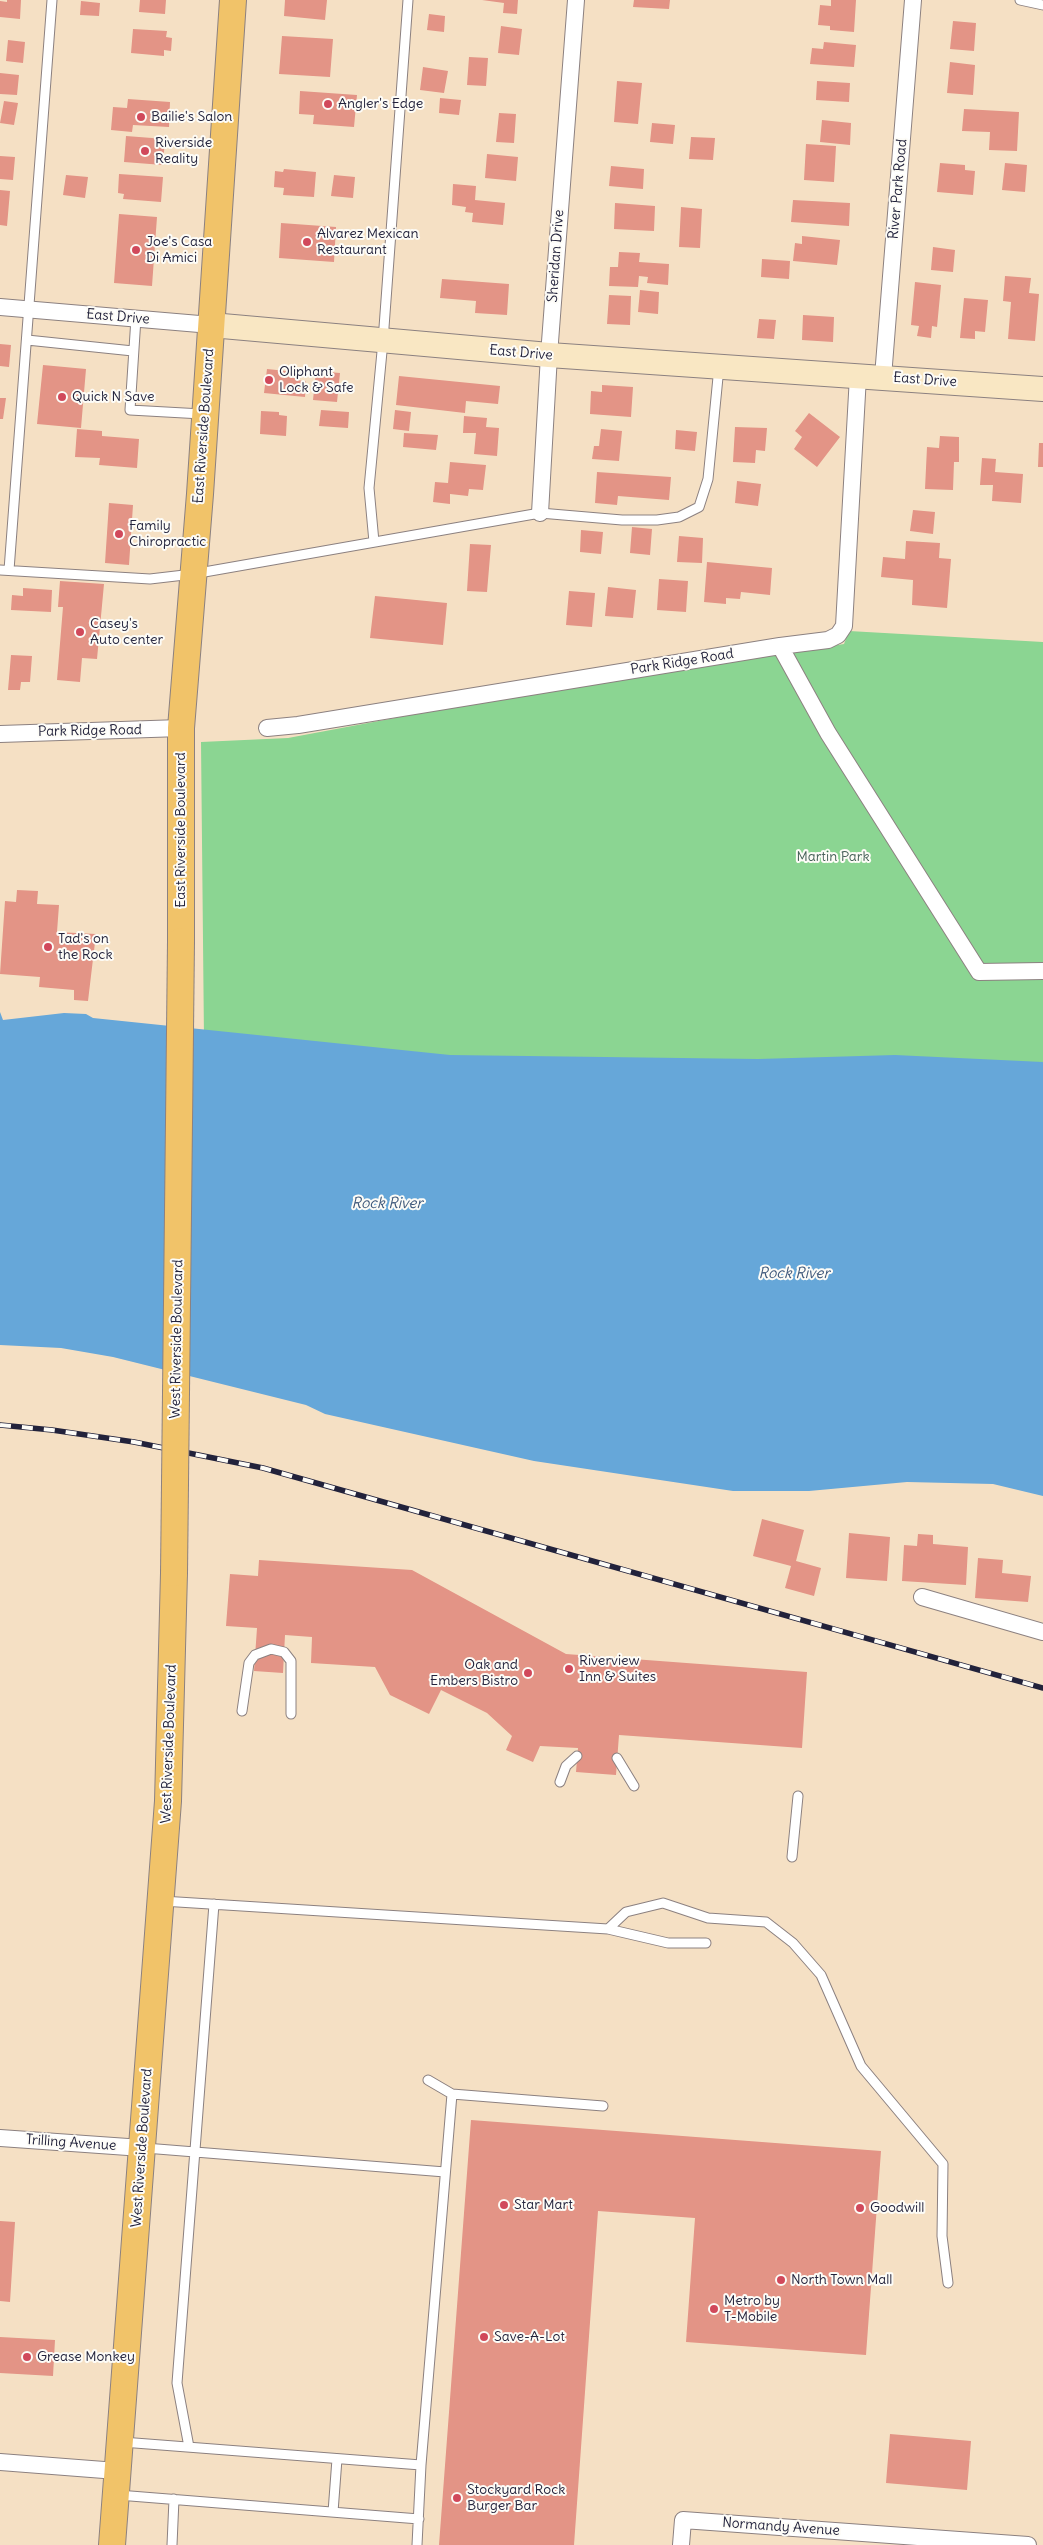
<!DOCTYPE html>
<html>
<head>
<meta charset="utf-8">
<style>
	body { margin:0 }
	canvas { display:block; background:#f5e0c4 }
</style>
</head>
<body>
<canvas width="1043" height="2545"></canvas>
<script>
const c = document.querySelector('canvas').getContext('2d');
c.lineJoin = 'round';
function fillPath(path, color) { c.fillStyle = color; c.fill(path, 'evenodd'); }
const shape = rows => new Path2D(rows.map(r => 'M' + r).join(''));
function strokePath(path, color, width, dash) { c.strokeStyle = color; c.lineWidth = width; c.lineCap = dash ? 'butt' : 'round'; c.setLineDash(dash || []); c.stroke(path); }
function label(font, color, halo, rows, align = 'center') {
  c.font = font + ' Delius,sans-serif'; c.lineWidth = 4; c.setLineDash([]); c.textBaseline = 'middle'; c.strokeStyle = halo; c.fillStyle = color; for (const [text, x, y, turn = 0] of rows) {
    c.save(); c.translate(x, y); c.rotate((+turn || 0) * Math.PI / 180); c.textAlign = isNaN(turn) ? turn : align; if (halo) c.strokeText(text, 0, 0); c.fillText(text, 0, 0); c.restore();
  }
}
const green = shape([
	[849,631,1043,642,1043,1069,601,1068,204,1040,201,742,288,738,507,697,844,644]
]);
const water = shape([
	[0,1012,3,1020,64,1013,86,1014,93,1018,450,1055,758,1059,895,1055,1043,1062,1043,1496,993,1484,907,1482,809,1491,733,1491,534,1461,325,1414,306,1405,113,1357,61,1348,0,1345]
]);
const building = shape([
	[7,0,21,0,20,19,0,17,0,1,7,2],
	[140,0,166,0,165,14,139,12],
	[285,0,327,0,325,20,284,16],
	[482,0,518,0,517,14,503,13,504,3],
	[634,0,670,0,669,9,633,7],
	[831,0,856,0,854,32,830,30,830,26,818,25,820,5,831,6],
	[81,1,100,3,99,16,80,15],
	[429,14,445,16,444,32,427,30],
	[953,21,976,23,974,51,950,49],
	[501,26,522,29,519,55,498,53],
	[133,29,167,31,166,37,172,38,171,51,164,50,164,56,131,53],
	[282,36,333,39,330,77,279,74],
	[8,40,25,42,23,63,6,61],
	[824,42,856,45,854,67,810,64,812,48,823,49],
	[469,57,488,58,486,86,467,85],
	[950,62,975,65,973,95,947,93],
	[423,67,448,71,444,93,420,90],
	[0,73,19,75,17,95,0,94],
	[617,81,642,83,638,124,614,122],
	[817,81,850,83,849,102,816,100],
	[300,91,357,95,354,127,313,124,314,115,299,114],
	[440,98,461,100,459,115,439,113],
	[128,99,170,102,169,127,133,125,132,132,111,130,113,107,127,108],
	[4,101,18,103,14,125,0,123],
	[964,109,1019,112,1017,151,989,150,990,132,962,131],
	[499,113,516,114,514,143,496,142],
	[822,120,851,123,850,145,820,142],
	[652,123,675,125,673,144,650,142],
	[126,136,165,139,163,165,124,162],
	[691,137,715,138,713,160,689,159],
	[806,144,836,146,834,182,804,180],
	[487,154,518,157,516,181,485,178],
	[0,156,15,157,13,180,0,179],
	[940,163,965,165,965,170,975,171,973,195,937,192],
	[1005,163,1027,165,1025,192,1002,190],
	[611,166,644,169,643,189,609,186],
	[284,169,316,172,314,197,283,195,284,188,274,187,275,171,283,172],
	[119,174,163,177,161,202,123,199,124,194,118,193],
	[66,175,88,177,85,198,63,195],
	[334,175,355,177,353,198,331,196],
	[453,184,476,186,475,200,505,203,503,225,472,222,473,213,465,212,466,207,452,205],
	[0,190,10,191,7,226,0,225],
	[793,200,850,203,849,226,791,222],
	[615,203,655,206,654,231,614,229],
	[681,207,702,209,700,248,679,247],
	[119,214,157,217,152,286,114,283],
	[281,223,336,227,334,262,279,258],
	[802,236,840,240,837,265,793,261,795,243,802,244],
	[933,247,955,250,953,272,931,270],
	[619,252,640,253,639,262,669,264,668,285,647,283,648,277,639,276,638,287,609,286,610,267,618,267],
	[762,259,790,261,789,279,761,277],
	[1005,276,1031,278,1029,293,1039,294,1035,341,1008,339,1011,302,1003,301],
	[442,279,509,284,507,315,475,313,476,301,440,298],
	[915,282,941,285,937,327,932,326,931,338,917,336,919,326,911,325],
	[640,290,659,292,658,314,638,312],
	[609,295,631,296,630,325,607,324],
	[964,298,988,300,985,332,975,331,975,339,960,338],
	[803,315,834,317,833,342,802,340],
	[759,319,776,320,774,339,757,338],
	[0,344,11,345,9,367,0,366],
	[43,365,86,369,81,428,37,424],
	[267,369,296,372,295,380,306,381,305,397,264,393],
	[316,371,340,373,337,402,313,400],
	[399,376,500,386,498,404,466,401,465,413,396,405],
	[602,385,633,387,631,417,590,414,591,391,602,392],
	[0,398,6,398,3,419,0,419],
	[321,410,349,412,348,428,319,426],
	[395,410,411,412,409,431,393,429],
	[261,411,279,412,279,415,287,416,286,436,260,434],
	[809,413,840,437,817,467,794,449,802,437,795,431],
	[464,416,487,418,486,427,499,428,497,456,474,454,476,433,463,433],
	[735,427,767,428,765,451,756,450,755,463,733,462],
	[77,429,102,431,102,436,139,439,137,468,99,465,100,458,75,457],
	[601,429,622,431,619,461,592,459,594,446,599,446],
	[676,430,697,432,695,451,675,449],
	[404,433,438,435,436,450,403,447],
	[940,436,959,437,959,462,954,462,953,490,925,489,927,447,939,448],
	[1039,443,1043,443,1043,467,1038,467],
	[982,458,996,459,995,472,1023,474,1021,503,992,501,993,485,980,485],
	[450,462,486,465,483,490,469,489,468,496,450,494,450,504,433,502,435,482,448,483],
	[597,472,671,477,669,500,618,496,617,505,595,503],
	[737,481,761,484,758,506,735,503],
	[109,503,133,505,129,565,105,563],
	[913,510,935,512,933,534,910,531],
	[632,527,652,529,650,555,630,553],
	[581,530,603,532,601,554,580,552],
	[679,536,703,538,702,563,677,562],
	[906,541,940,543,939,558,951,559,947,608,912,605,913,580,881,577,883,557,905,559],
	[470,544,491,545,487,592,467,591],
	[707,562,772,568,770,595,741,592,740,599,726,598,726,604,704,602],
	[659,579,688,581,686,612,657,610],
	[60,581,104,584,97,659,82,658,80,682,57,680,63,607,58,607],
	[608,587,636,590,633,618,605,616],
	[23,588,52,590,51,612,11,610,12,595,23,596],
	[569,591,595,593,592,627,566,625],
	[375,596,447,603,443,645,370,638],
	[11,655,32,656,30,682,21,682,20,690,8,690],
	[17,890,38,891,37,904,59,905,57,932,96,934,88,1001,74,1000,74,990,39,987,40,977,0,974,5,901,16,902],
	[762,1519,804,1530,796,1561,821,1568,814,1596,785,1588,791,1566,753,1556],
	[849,1533,890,1537,887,1581,846,1578],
	[918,1534,933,1535,933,1544,968,1547,966,1585,902,1581,904,1545,917,1546],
	[978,1558,1003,1560,1002,1573,1031,1576,1028,1602,975,1598],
	[259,1560,412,1570,566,1654,807,1672,802,1748,619,1735,616,1775,576,1772,578,1748,540,1746,533,1762,506,1750,512,1736,487,1713,441,1690,429,1714,390,1695,375,1667,311,1663,312,1637,285,1635,283,1673,254,1671,257,1628,226,1626,230,1574,258,1576],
	[471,2120,881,2151,866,2355,686,2342,695,2218,598,2211,574,2545,439,2545],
	[0,2221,15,2222,10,2302,0,2301],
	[0,2337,55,2340,53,2376,0,2373],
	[890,2434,971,2441,967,2490,886,2483]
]);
const lane = shape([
	[1020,0,1043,5],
	[136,318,130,410,202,414],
	[27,340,133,351],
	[374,542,369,488,383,341,408,0],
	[0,570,150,579,193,574,540,513,622,520,657,520,679,517,699,507,708,479,719,367],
	[9,570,52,0],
	[242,1711,249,1663,255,1655,271,1649,284,1652,291,1661,291,1714],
	[617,1758,634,1786],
	[560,1782,566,1766,577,1756],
	[792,1857,798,1796],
	[162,1901,608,1929,668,1943,706,1943],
	[608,1929,626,1912,663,1903,708,1918,766,1922,793,1943,821,1975,861,2066,943,2164,942,2236,948,2283],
	[428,2080,452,2094,603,2106],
	[145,2148,445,2172],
	[122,2442,421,2465],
	[189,2447,177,2383,214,1904],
	[118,2495,419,2519],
	[333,2512,337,2459],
	[172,2545,174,2499],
	[417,2545,421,2465,452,2094]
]);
const street = shape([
	[0,307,211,325],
	[883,377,913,0],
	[540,513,549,355,576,0],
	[780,646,828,733,979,972,1043,971],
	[267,728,298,725,780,646,828,640,838,635,844,626,858,376],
	[0,734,181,728],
	[922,1597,1043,1632],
	[0,2138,142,2148],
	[0,2462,117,2471],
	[681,2545,683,2520,1028,2545]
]);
const secondary = shape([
	[211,325,549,355,1043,389]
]);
const primary = shape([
	[181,941,181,728,200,494,233,0],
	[112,2545,168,1801,174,1573]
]);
const rail = shape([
	[0,1425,52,1430,134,1442,263,1468,1043,1688]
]);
const primaryBridge = shape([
	[174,1573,181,941]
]);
const markers = [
	[328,104,5,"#d1495b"],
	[141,117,5,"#d1495b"],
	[145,151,5,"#d1495b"],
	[307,242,5,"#d1495b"],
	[136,250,5,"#d1495b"],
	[269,380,5,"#d1495b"],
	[62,397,5,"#d1495b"],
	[119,534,5,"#d1495b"],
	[80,632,5,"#d1495b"],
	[48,947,5,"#d1495b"],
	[569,1669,5,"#d1495b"],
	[528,1673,5,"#d1495b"],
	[504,2205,5,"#d1495b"],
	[860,2208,5,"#d1495b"],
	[781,2280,5,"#d1495b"],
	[714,2309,5,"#d1495b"],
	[484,2337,5,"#d1495b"],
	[27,2357,5,"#d1495b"],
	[457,2498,5,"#d1495b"]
];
const poiNames = [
	["Angler's Edge",338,104],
	["Bailie's Salon",151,117],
	["Riverside",155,143],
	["Reality",155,159],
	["Alvarez Mexican",317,234],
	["Restaurant",317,250],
	["Joe's Casa",146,242],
	["Di Amici",146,258],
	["Oliphant",279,372],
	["Lock & Safe",279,388],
	["Quick N Save",72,397],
	["Family",129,526],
	["Chiropractic",129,542],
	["Casey's",90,624],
	["Auto center",90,640],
	["Tad's on",58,939],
	["the Rock",58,955],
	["Riverview",579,1661],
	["Inn & Suites",579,1677],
	["Oak and",518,1665,"right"],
	["Embers Bistro",518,1681,"right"],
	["Star Mart",514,2205],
	["Goodwill",870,2208],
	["North Town Mall",791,2280],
	["Metro by",724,2301],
	["T-Mobile",724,2317],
	["Save-A-Lot",494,2337],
	["Grease Monkey",37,2357],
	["Stockyard Rock",467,2490],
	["Burger Bar",467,2506]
];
const streetNames = [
	["River Park Road",898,189,-85],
	["Sheridan Drive",556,256,-86],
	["East Drive",118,317,5],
	["East Drive",521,353,5],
	["East Drive",925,380,4],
	["East Riverside Boulevard",204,426,-86],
	["Park Ridge Road",682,662,-9],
	["Park Ridge Road",90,731,-1],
	["East Riverside Boulevard",181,830,-90],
	["West Riverside Boulevard",177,1339,-89],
	["West Riverside Boulevard",169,1744,-88],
	["Trilling Avenue",71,2143,4],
	["West Riverside Boulevard",142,2148,-86],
	["Normandy Avenue",781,2527,4]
];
const parkNames = [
	["Martin Park",833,857]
];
const waterNames = [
	["Rock River",387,1204],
	["Rock River",794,1274]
];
fillPath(green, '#8bd592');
fillPath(water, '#66a7d9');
fillPath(building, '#e39486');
strokePath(lane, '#8c8180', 11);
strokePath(street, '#8c8180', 18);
strokePath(secondary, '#8c8180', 26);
strokePath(primary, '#8c8180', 28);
strokePath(lane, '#fff', 9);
strokePath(street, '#fff', 16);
strokePath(secondary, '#f9e7c3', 24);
strokePath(primary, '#f1c369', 26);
strokePath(rail, '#22223b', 5.5);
strokePath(rail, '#fdfcf7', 4, [11]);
strokePath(primaryBridge, '#8c8180', 28, []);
strokePath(primaryBridge, '#f1c369', 26);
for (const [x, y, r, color] of markers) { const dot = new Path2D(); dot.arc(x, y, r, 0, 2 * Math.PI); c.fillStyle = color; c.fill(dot); strokePath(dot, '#fdfcf7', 2); }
label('14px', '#22223b', '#fdfcf7', poiNames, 'left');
label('14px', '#22223b', '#fdfcf7', streetNames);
label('14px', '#476159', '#fdfcf7', parkNames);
label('italic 15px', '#3d577a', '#fdfcf7', waterNames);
</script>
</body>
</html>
